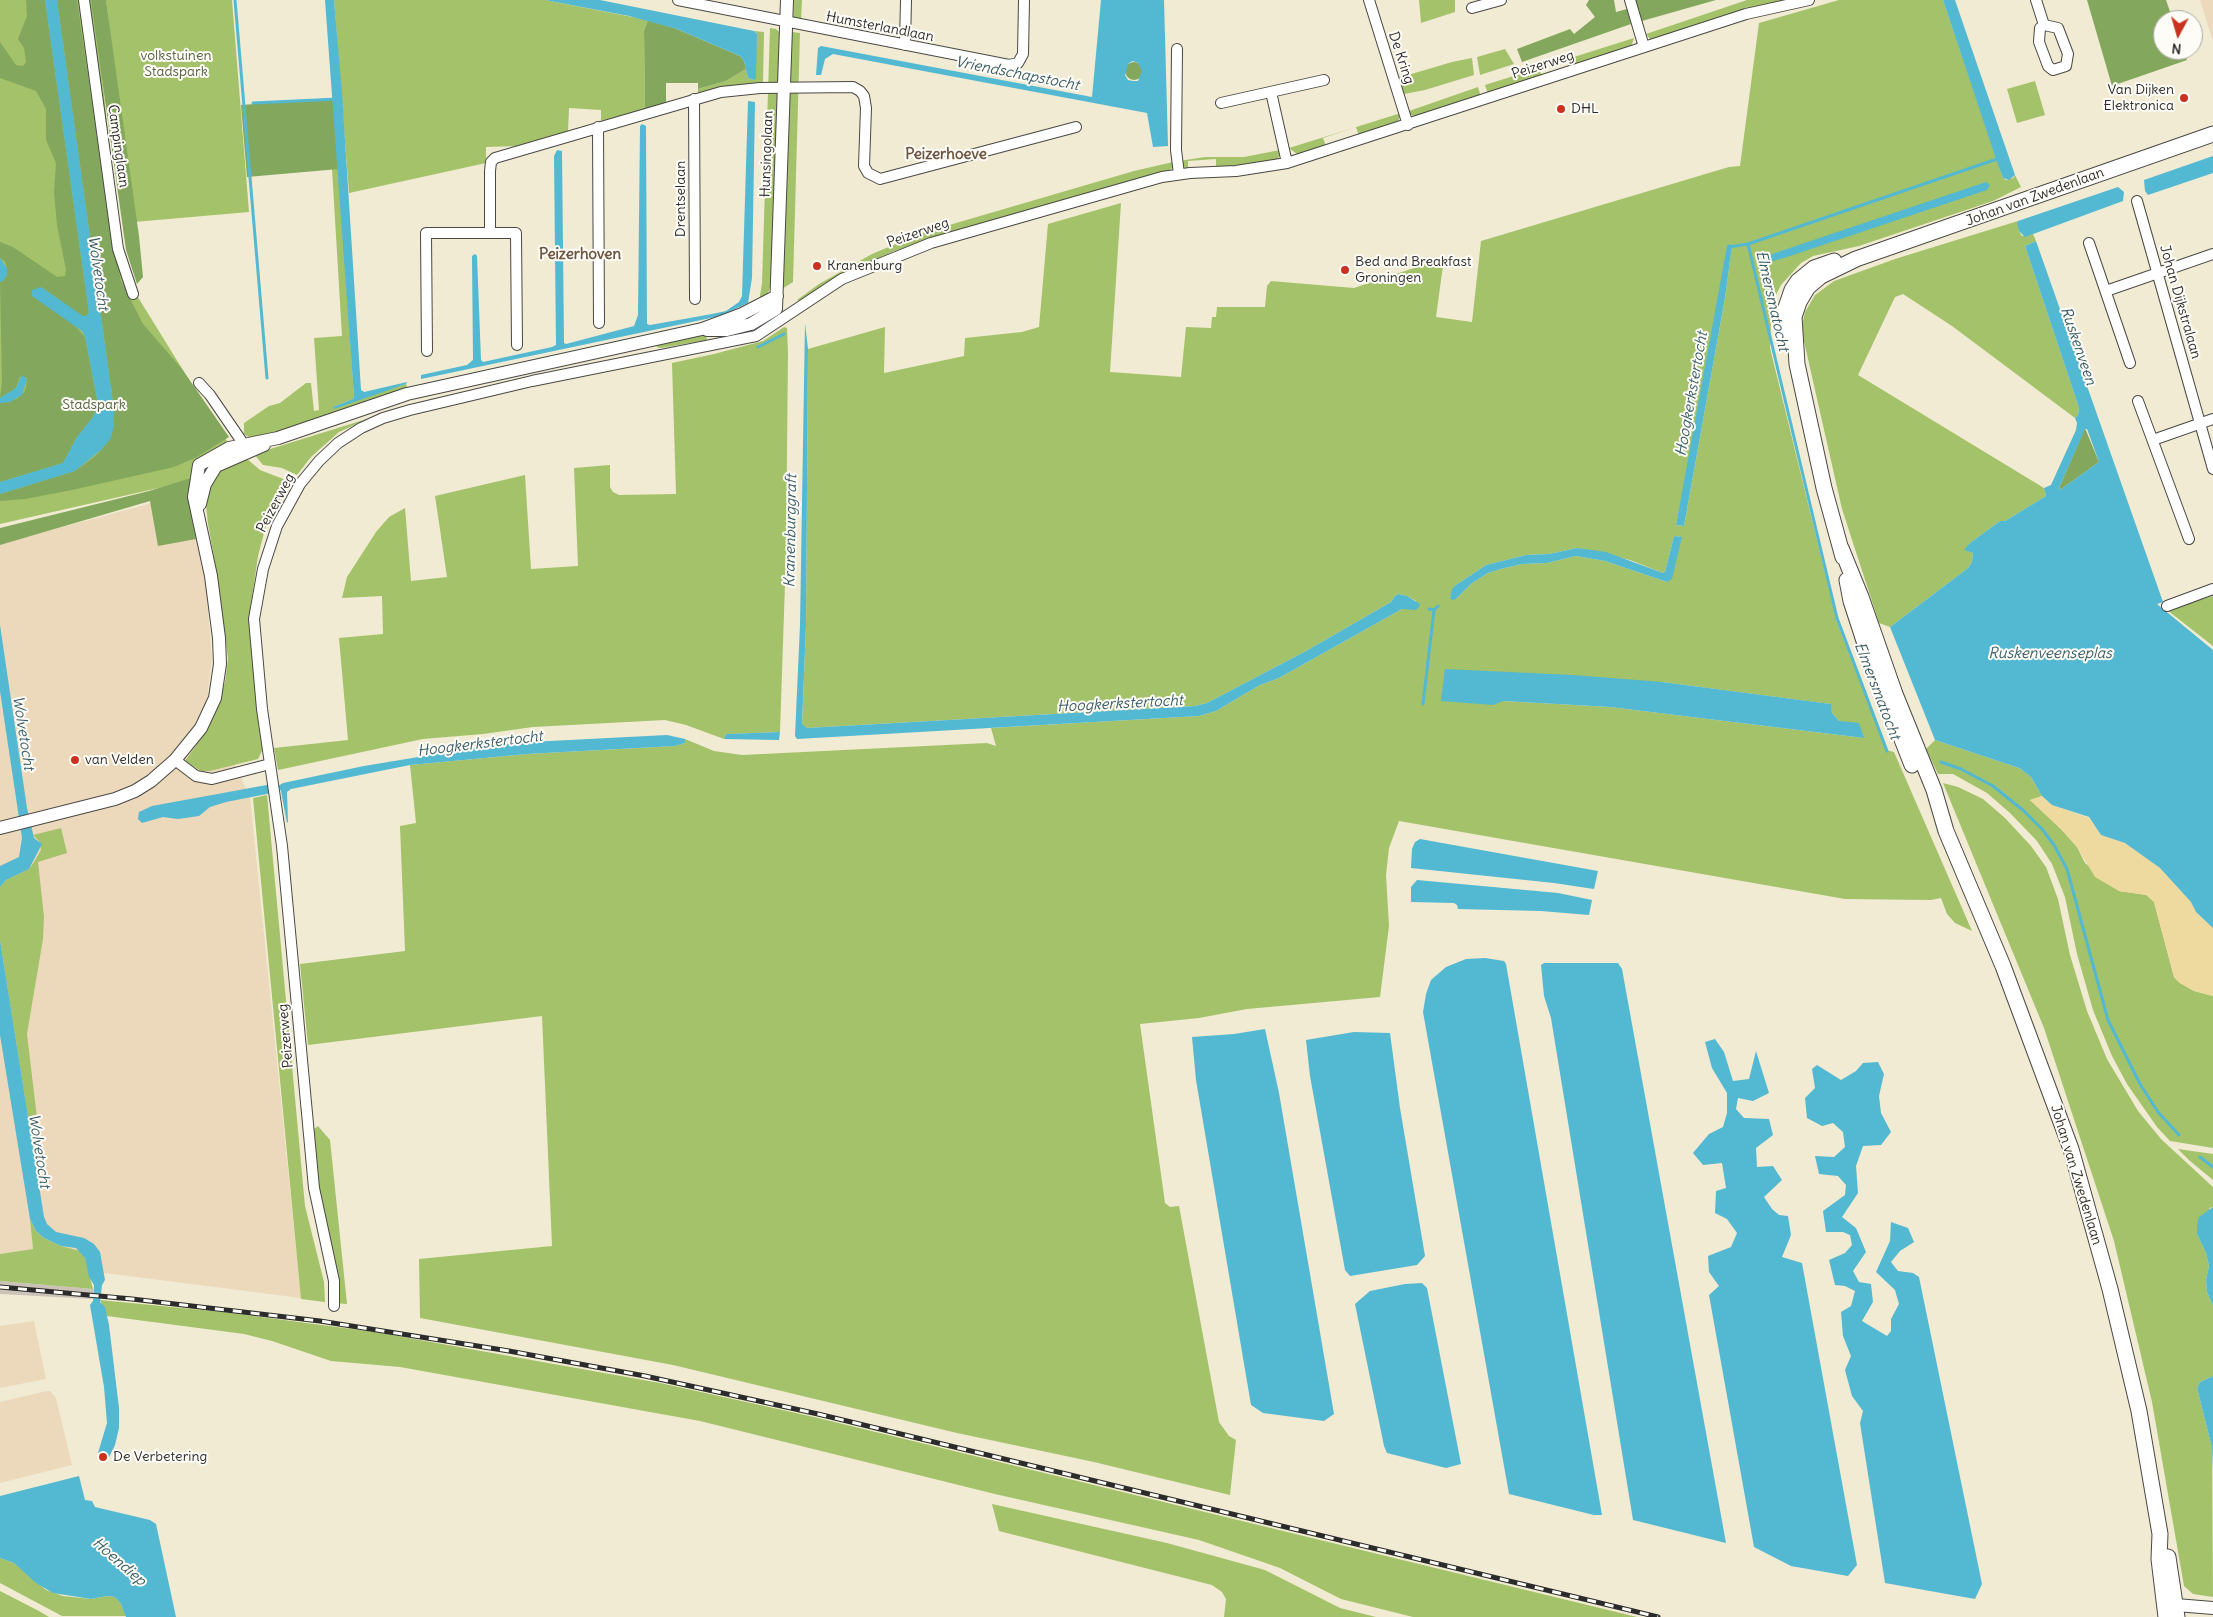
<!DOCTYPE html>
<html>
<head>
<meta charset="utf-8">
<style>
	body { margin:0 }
	#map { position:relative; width:2213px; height:1617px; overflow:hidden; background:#f1ebd3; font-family:Delius,sans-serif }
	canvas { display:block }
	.north { position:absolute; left:2153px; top:10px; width:50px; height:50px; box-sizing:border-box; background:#fdfcf7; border:1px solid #a9a8a5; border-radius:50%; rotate:186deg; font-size:14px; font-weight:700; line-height:20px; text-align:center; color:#2b2b2b }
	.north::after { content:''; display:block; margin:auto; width:18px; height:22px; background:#c8321e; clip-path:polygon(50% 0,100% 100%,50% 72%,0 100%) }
</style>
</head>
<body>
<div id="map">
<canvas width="2213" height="1617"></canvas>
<div class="north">N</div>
</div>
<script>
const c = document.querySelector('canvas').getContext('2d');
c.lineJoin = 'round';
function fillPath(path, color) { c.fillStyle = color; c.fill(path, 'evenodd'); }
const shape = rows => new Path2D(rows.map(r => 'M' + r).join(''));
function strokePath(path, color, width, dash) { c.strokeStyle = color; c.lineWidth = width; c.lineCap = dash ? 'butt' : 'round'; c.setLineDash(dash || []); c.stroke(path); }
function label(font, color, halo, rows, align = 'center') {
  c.font = font + ' Delius,sans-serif'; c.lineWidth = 4; c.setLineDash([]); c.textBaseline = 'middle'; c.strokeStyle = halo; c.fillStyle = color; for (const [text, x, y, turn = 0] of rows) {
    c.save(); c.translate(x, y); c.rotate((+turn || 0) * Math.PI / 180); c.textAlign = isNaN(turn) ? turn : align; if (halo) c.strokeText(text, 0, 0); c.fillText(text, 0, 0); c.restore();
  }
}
const built = shape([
	[2200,0,2213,0,2213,41],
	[189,493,206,587,212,659,208,691,224,742,250,797,301,1298,97,1272,31,1220,33,1249,0,1254,0,544],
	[34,1321,46,1379,0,1388,0,1326],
	[47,1391,50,1391,56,1398,72,1465,0,1483,0,1402]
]);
const industrial = shape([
	[0,1281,93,1289,93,1299,0,1294]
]);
const green = shape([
	[0,0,94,0,123,273,233,451,246,458,260,470,291,482,285,490,265,529,258,556,250,611,250,638,263,749,258,759,210,771,201,771,185,761,203,736,216,711,225,682,228,659,218,580,208,524,205,495,207,477,0,524],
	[106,0,232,0,249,212,134,222],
	[334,0,545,0,648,20,644,31,645,109,601,121,601,110,569,108,568,132,517,146,486,147,486,163,349,193],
	[794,0,802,0,801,21,793,19],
	[1419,0,1455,0,1455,12,1421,23],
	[1747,0,1797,0,1651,40,1646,34],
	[1839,0,1943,0,2003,178,2006,180,2013,178,2015,175,2021,187,1993,201,1859,246,1813,256,1801,263,1781,285,1775,297,1771,322,1770,348,1837,622,1886,750,1894,752,1972,931,1955,923,1947,914,1941,898,1931,900,1845,899,1399,821,1389,848,1386,875,1389,926,1380,997,1247,1009,1199,1018,1140,1024,1165,1203,1170,1207,1179,1206,1219,1422,1229,1436,1236,1440,1230,1495,1094,1462,957,1433,673,1365,420,1318,419,1259,552,1246,542,1016,308,1045,300,964,405,951,400,826,416,823,410,765,527,754,675,746,685,743,685,739,714,751,742,755,987,743,996,746,991,728,1199,716,1216,711,1260,685,1279,678,1402,609,1412,609,1416,601,1407,596,1398,594,1395,596,1391,602,1306,651,1207,703,1195,706,807,728,802,725,806,626,808,349,885,327,884,373,964,356,965,338,1022,332,1039,327,1048,224,1121,203,1110,372,1181,377,1186,327,1211,328,1212,317,1216,317,1217,307,1265,307,1267,286,1271,281,1354,288,1444,258,1436,317,1472,322,1481,241,1729,167,1740,166,1759,23],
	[1732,246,1725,298,1684,526,1676,525],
	[1674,536,1681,537,1667,582,1605,561,1576,556,1547,563,1522,564,1501,569,1488,573,1471,584,1456,599,1450,597,1456,585,1486,565,1526,555,1549,554,1577,548,1630,560,1663,573,1665,572],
	[1662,682,1830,704,1832,713,1839,721,1864,738,1610,707,1503,701],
	[770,28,776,29,780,33,771,285,767,295,759,302,762,283],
	[754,31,764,32,763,84,698,94,698,89,726,81,746,69,748,78,754,80,757,34],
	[792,32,800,33,793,282,782,289],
	[1634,38,1631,47,1570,68,1567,59,1539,68,1542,77,1488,94,1485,85],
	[1505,49,1514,64,1480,75,1477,57],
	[1472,58,1474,75,1425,90,1404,94,1398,78,1452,62],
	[2035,81,2045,115,2017,123,2007,89],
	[1478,87,1481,97,1415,117,1410,114,1409,111],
	[1401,113,1398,122,1359,136,1356,127,1323,138,1326,146,1297,154,1289,148],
	[1280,150,1279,157,1275,161,1242,166,1216,167,1216,159,1188,161,1188,169,1182,166,1179,161,1205,157,1244,157],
	[1173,162,1173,167,1169,171,930,239,892,252,835,279,800,301,797,300,819,284,872,254,922,233,1134,171],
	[332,169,339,169,354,396,353,399,333,407,406,384,408,389,253,440,244,434,244,423,269,406,280,403,306,383,311,383,314,411,319,410,314,338,342,336],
	[2018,221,2019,231,2022,236,2033,234,2036,241,2025,246,2079,408,2078,415,2075,418,1952,326,1903,294,1895,297,1858,375,2044,488,2046,496,2005,521,2000,521,1970,543,1965,550,1973,553,1972,562,1968,568,1890,627,1879,623,1842,509,1803,337,1802,325,1805,312,1815,295,1834,281,1895,259],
	[784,327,787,328,788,353,786,554,780,732,726,734,724,739,686,725,665,720,533,727,483,734,423,739,278,770,274,748,348,740,339,638,383,634,382,596,342,598,347,577,376,532,389,517,405,508,411,581,447,577,435,496,525,475,531,569,578,566,574,468,610,465,610,487,613,492,619,495,676,494,672,363,714,354,763,341],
	[706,335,707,340,661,348,657,347,658,344],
	[370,418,339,432,311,457,297,475,282,468,263,465,254,454],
	[2213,596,2213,646,2167,610],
	[1935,740,2019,768,2031,777,2042,796,2030,800,2062,830,2077,847,2085,863,2119,891,2147,895,2154,902,2174,977,2180,983,2194,991,2213,996,2213,1148,2170,1141,2157,1127,2127,1084,2112,1056,2093,1010,2077,954,2065,897,2052,864,2037,841,2010,813,1987,793,1953,774,1938,774,1926,749],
	[1943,783,1958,787,1983,799,2005,818,2031,846,2046,867,2058,899,2070,955,2087,1011,2107,1059,2138,1111,2161,1139,2213,1187,2213,1207,2210,1208,2197,1234,2206,1253,2209,1266,2206,1280,2207,1292,2213,1306,2213,1376,2200,1382,2197,1388,2212,1448,2213,1597,2193,1594,2184,1586,2152,1402,2114,1241,2044,1028],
	[267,795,305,1206,324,1282,325,1302,301,1299,253,798],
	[61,828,67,853,38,862,44,917,43,939,27,1034,37,1118,31,1136,0,940,0,887,6,880,29,869,34,862,41,850,39,841,33,835],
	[318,1126,330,1140,347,1304,335,1303,318,1210,313,1130],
	[2178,1149,2213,1154,2213,1180,2190,1161],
	[30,1219,36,1231,44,1238,61,1246,80,1251,85,1258,93,1289,0,1281,0,1254,33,1249],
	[100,1300,223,1312,375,1332,660,1383,814,1417,1637,1617,1413,1617,1341,1599,1280,1568,1199,1540,995,1494,700,1421,400,1367,331,1361,272,1341,244,1334,107,1316],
	[992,1504,1167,1543,1265,1570,1340,1608,1376,1617,1224,1617,1226,1599,1222,1592,1212,1585,999,1531],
	[0,1558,14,1563,46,1590,63,1596,91,1599,107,1596,115,1597,121,1604,126,1616,62,1616,0,1583],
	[0,1591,39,1611,49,1617,0,1617]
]);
const forest = shape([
	[26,0,45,0,89,313,86,316,83,317,41,287,85,337,98,404,93,417,77,437,63,463,0,482,0,403,17,399,25,391,27,379,26,377,20,377,16,388,0,398,2,382,0,282,7,275,7,268,5,262,0,258,0,242,13,247,57,277,65,276,66,270,57,225,54,192,56,163,46,140,46,109,36,91,0,78,0,42,16,65,23,66,26,62,24,48,18,39,27,16],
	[57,0,77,0,110,227,121,281,143,324,182,369,229,437,197,457,174,467,72,490,25,499,0,501,0,494,75,471,94,457,102,449,114,409],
	[91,0,106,0,139,236,143,277,137,284,126,250],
	[1589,0,1614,0,1616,12,1627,9,1631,24,1522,62,1517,49,1570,29,1574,34,1595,17,1586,5],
	[1635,0,1716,0,1642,21],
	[2087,0,2166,0,2173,20,2163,20,2163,50,2183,50,2187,60,2112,86],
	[648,20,677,29,740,56,744,61,746,69,726,81,698,89,698,83,666,83,666,103,645,109,644,31],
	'1125 71a9 9 0 1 1 18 0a9 9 0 1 1-18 0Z',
	[333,98,339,169,247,177,241,105],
	[2085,428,2099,462,2060,490,2059,488],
	[191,478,194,513,191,514,196,539,158,546,150,501,0,545,0,528,149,491]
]);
const sand = shape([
	[2042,796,2052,805,2089,818,2101,835,2125,843,2144,856,2160,868,2191,902,2196,912,2213,928,2213,996,2194,991,2180,983,2174,977,2154,902,2146,895,2119,891,2095,877,2077,847,2062,830,2030,800]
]);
const water = shape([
	[45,0,57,0,114,409,114,425,111,438,102,449,75,471,0,494,0,482,63,463,77,437,93,417,98,404,85,337,82,331,32,296,32,290,41,287,83,316,86,316,89,313],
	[325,0,334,0,342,93,361,390,364,392,407,382,406,384,334,409,333,407,353,399,354,396],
	[545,0,600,0,754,31,757,34,756,78,754,80,748,78,744,61,740,56,677,29,629,16],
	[1101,0,1164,0,1168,146,1153,147,1147,113,833,54,825,59,821,75,816,75,818,48,821,46,1092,97],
	[1133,61,1138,63,1142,71,1138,81,1133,81,1128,80,1125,75,1129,63],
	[1943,0,1955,0,2015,175,2009,180,2003,178,1996,159],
	[748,101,755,102,752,278,748,303,720,316,421,379,421,375,467,365,473,360,472,256,475,254,477,256,481,360,483,362,552,347,556,345,554,156,557,150,562,151,564,343,566,344,634,326,638,315,640,126,642,124,646,126,647,324,650,325,712,314,726,311,739,302,742,296],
	[2213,156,2213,173,2148,195,2145,191,2144,180],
	[1986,182,1990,185,1987,190,1784,258,1773,261,1770,259,1770,255,1781,251],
	[2118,187,2124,192,2123,201,2025,237,2019,231,2017,223,2018,221],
	[2036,241,2163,602,2157,604,2213,650,2213,928,2196,912,2191,902,2160,868,2125,843,2101,835,2089,817,2052,805,2042,796,2031,777,2019,768,1935,740,1890,627,1968,568,1972,562,1973,553,1964,550,1970,543,2000,521,2005,521,2046,496,2044,488,2051,485,2076,430,2077,423,2075,418,2078,415,2079,408,2025,246],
	[2085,429,2087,429,2099,462,2060,490,2059,488],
	[1730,244,1732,246,1725,298,1684,526,1676,525,1727,246],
	[0,258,7,268,7,275,3,281,0,282],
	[805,323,808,349,806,626,802,724,807,728,1195,706,1207,703,1306,651,1391,602,1395,596,1398,594,1407,596,1420,604,1419,607,1416,610,1402,609,1279,678,1260,685,1216,711,1199,716,797,739,795,736,800,625],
	[22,375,27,379,22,395,10,402,0,403,0,398,16,388],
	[1674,536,1682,537,1672,579,1667,582,1605,561,1576,556,1547,563,1522,564,1501,569,1488,573,1471,584,1456,599,1452,600,1450,598,1452,589,1456,585,1486,565,1526,555,1549,554,1577,548,1606,552,1663,573,1665,572],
	[0,625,27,808,34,838,42,844,29,869,6,880,0,887,0,866,19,857,22,838,0,691],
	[1445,669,1573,675,1662,682,1831,704,1832,713,1839,721,1859,723,1864,738,1610,707,1503,701,1493,705,1441,701],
	[780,732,779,740,724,739,726,734],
	[667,735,685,739,685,743,675,746,527,754,410,765,291,789,287,792,288,822,287,823,281,791,278,786,283,783,364,766,479,747,530,742],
	[272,784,272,793,226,802,210,807,199,816,178,819,163,817,142,823,138,819,139,812,152,806],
	[1420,839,1598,871,1594,889,1554,883,1411,868,1412,849,1415,842],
	[1417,880,1558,893,1592,900,1589,915,1541,911,1458,909,1457,905,1454,903,1411,902,1411,887],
	[0,940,44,1217,47,1224,56,1232,84,1238,94,1244,100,1252,105,1280,102,1285,100,1302,105,1307,109,1325,119,1408,119,1428,115,1445,109,1457,98,1453,107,1423,104,1387,90,1305,93,1301,94,1285,89,1277,85,1258,76,1248,61,1246,44,1238,36,1231,30,1219,0,1035],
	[1485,958,1504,961,1506,964,1602,1515,1594,1515,1509,1494,1423,1012,1426,994,1431,980,1446,967,1466,959],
	[1544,963,1618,963,1622,969,1726,1543,1633,1520,1551,1018,1544,996,1541,965],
	[1265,1029,1279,1093,1334,1414,1324,1421,1263,1413,1251,1405,1196,1080,1192,1037,1234,1034],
	[1354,1032,1390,1033,1400,1108,1425,1256,1417,1265,1350,1276,1345,1270,1310,1076,1306,1040],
	[1715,1039,1724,1052,1733,1081,1749,1079,1756,1051,1769,1093,1753,1101,1738,1098,1736,1109,1744,1118,1769,1119,1773,1135,1756,1148,1757,1167,1773,1166,1782,1180,1764,1197,1772,1209,1779,1215,1788,1216,1791,1235,1782,1257,1802,1263,1857,1565,1848,1576,1791,1566,1754,1547,1709,1295,1719,1286,1709,1272,1708,1256,1731,1247,1737,1233,1727,1219,1715,1213,1716,1191,1726,1188,1722,1163,1703,1165,1693,1153,1709,1134,1723,1127,1727,1113,1727,1093,1712,1068,1705,1042],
	[1878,1062,1884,1074,1879,1096,1881,1113,1891,1132,1881,1145,1863,1146,1856,1166,1858,1193,1842,1217,1856,1228,1866,1252,1853,1271,1859,1282,1871,1284,1873,1302,1862,1321,1887,1336,1891,1331,1891,1319,1899,1304,1895,1290,1876,1272,1890,1241,1891,1222,1908,1228,1914,1242,1900,1251,1891,1262,1898,1271,1913,1273,1919,1277,1982,1584,1975,1599,1885,1583,1860,1423,1863,1411,1852,1396,1845,1370,1851,1356,1843,1336,1841,1312,1851,1306,1855,1291,1845,1286,1835,1285,1829,1260,1845,1253,1852,1245,1850,1235,1843,1232,1826,1232,1823,1211,1845,1195,1846,1185,1838,1176,1819,1174,1815,1156,1834,1157,1845,1147,1843,1132,1833,1123,1822,1126,1807,1118,1805,1098,1815,1088,1812,1069,1817,1065,1841,1080,1856,1071,1863,1063],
	[2213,1207,2213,1306,2207,1292,2206,1280,2209,1266,2206,1253,2197,1234,2197,1225,2199,1217],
	[1422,1283,1427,1288,1461,1464,1446,1468,1387,1453,1384,1446,1355,1304,1370,1291,1405,1284],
	[2213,1376,2213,1471,2212,1448,2197,1388,2200,1382],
	[79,1476,85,1500,92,1501,95,1507,150,1520,156,1524,176,1617,126,1617,121,1604,115,1597,107,1596,91,1599,53,1593,36,1583,14,1563,0,1558,0,1496]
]);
const stream = shape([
	[235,0,267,378],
	[253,103,338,99],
	[1729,247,1748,244],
	[758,347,784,334],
	[1429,609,1434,610,1438,606],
	[1423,704,1434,610],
	[1887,751,1837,618,1748,244,2000,158],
	[1941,762,1961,769,1993,786,2024,811,2042,829,2054,845,2067,869,2108,1020,2140,1084,2158,1112,2179,1135],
	[2200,1157,2213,1167]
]);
const minor = shape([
	[84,0,118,249,133,294],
	[678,0,1009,65,1018,63,1023,54,1024,0],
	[1369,0,1408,125],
	[1630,0,1644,47],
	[2036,0,2044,25],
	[1472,8,1501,0],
	[2044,25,2058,28,2068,54,2066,66,2053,70,2048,66,2039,42,2040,28,2044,25],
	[905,45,906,0],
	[1177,49,1176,150,1179,174],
	[1271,92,1287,163],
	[694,99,695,299],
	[1221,103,1324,80],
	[598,127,599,323],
	[2137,201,2213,469],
	[490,233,490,171,491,162,495,158,721,92,760,88,853,87,860,91,864,96,866,108,864,166,868,173,880,179,1076,127],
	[2089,243,2130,363],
	[2106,291,2213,254],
	[427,351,426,233,516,233,517,345],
	[199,383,210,395,247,449],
	[2138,401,2189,539],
	[2153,440,2213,419],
	[2167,606,2213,589],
	[175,760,196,776,212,779,270,764],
	[334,1306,334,1281,314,1188,282,846,262,709,254,619,263,569,277,526,300,484,319,461,338,443,361,428,383,418,410,410,532,381,756,336,842,279,931,243,1162,177,1190,173,1236,171,1287,163,1746,14,1809,0]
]);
const tertiary = shape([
	[707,330,727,330,751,324,776,309,787,0],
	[200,504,205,484,216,466,264,445],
	[0,828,115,799,135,791,151,781,175,760,201,728,215,698,220,664,219,638,211,576,194,497,199,465,229,448,278,438,407,394,702,329,742,314,777,296],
	[2169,1612,2176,1605,2213,1608]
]);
const secondary = shape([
	[1785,340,1783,316,1792,290,1798,281,1814,268,1834,261],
	[1841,548,1861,597,1895,694,1934,790,1946,831,2003,966,2071,1149,2110,1289,2139,1411,2160,1534,2159,1559,2166,1617],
	[1843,557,1824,488,1797,364,1794,317,1799,302,1808,287,1821,276,1856,259,2213,134],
	[1847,580,1851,601,1867,650,1912,765],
	[2168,1557,2177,1617]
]);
const rail = shape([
	[0,1287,132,1299,320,1321,509,1351,645,1376,818,1414,1658,1617]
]);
const markers = [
	[2184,98,5,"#c8321e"],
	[1561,109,5,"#c8321e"],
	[817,266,5,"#c8321e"],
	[1345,270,5,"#c8321e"],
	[75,760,5,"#c8321e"],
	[103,1457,5,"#c8321e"]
];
const streetNames = [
	["Humsterlandlaan",880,27,11],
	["De Kring",1401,58,72],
	["Peizerweg",1543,65,-18],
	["Campinglaan",118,146,82],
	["Hunsingolaan",767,154,-88],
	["Johan van Zwedenlaan",2035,197,-20],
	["Drentselaan",681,199,-90],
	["Peizerweg",918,233,-19],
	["Johan Dijkstralaan",2180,302,74],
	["Peizerweg",276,503,-62],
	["Peizerweg",286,1036,-95],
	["Johan van Zwedenlaan",2076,1175,73]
];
const parkNames = [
	["volkstuinen",176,56],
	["Stadspark",176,72],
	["Stadspark",94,405]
];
const poiNames = [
	["Van Dijken",2174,90,"right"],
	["Elektronica",2174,106,"right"],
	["DHL",1571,109],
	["Bed and Breakfast",1355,262],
	["Groningen",1355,278],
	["Kranenburg",827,266],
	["van Velden",85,760],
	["De Verbetering",113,1457]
];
const waterNames = [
	["Vriendschapstocht",1017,74,11],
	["Wolvetocht",98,273,82],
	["Elmersmatocht",1772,301,77],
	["Ruskenveen",2078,346,71],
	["Hoogkerkstertocht",1692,394,-80],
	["Kranenburggraft",791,531,-89],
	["Ruskenveenseplas",2050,654],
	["Elmersmatocht",1877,691,69],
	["Hoogkerkstertocht",1120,704,-3],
	["Wolvetocht",23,733,81],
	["Hoogkerkstertocht",480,744,-7],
	["Wolvetocht",39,1151,81],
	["Hoendiep",119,1562,41]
];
const neighbourhoodNames = [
	["Peizerhoeve",946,155],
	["Peizerhoven",580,255]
];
fillPath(built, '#ecd8ba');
fillPath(industrial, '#cbc3b8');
fillPath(green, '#a4c269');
fillPath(forest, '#83a85d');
fillPath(sand, '#eeda9e');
fillPath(water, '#53b8d1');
strokePath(stream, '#53b8d1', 3);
strokePath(minor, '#494844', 12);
strokePath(tertiary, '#494844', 14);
strokePath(secondary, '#494844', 17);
strokePath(minor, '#fff', 10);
strokePath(tertiary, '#fff', 12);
strokePath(secondary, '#fff', 15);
strokePath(rail, '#2b2b2b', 5);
strokePath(rail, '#fdfcf7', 3, [9]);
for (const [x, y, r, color] of markers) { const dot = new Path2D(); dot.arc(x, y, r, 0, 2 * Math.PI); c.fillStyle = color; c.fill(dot); strokePath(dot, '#fdfcf7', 2); }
label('14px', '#2b2b2b', '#fdfcf7', streetNames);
label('14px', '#556041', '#fdfcf7', parkNames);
label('14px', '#2b2b2b', '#fdfcf7', poiNames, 'left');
label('italic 15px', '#395c65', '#fdfcf7', waterNames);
label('bold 15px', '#6d5541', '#fdfcf7', neighbourhoodNames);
</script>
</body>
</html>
